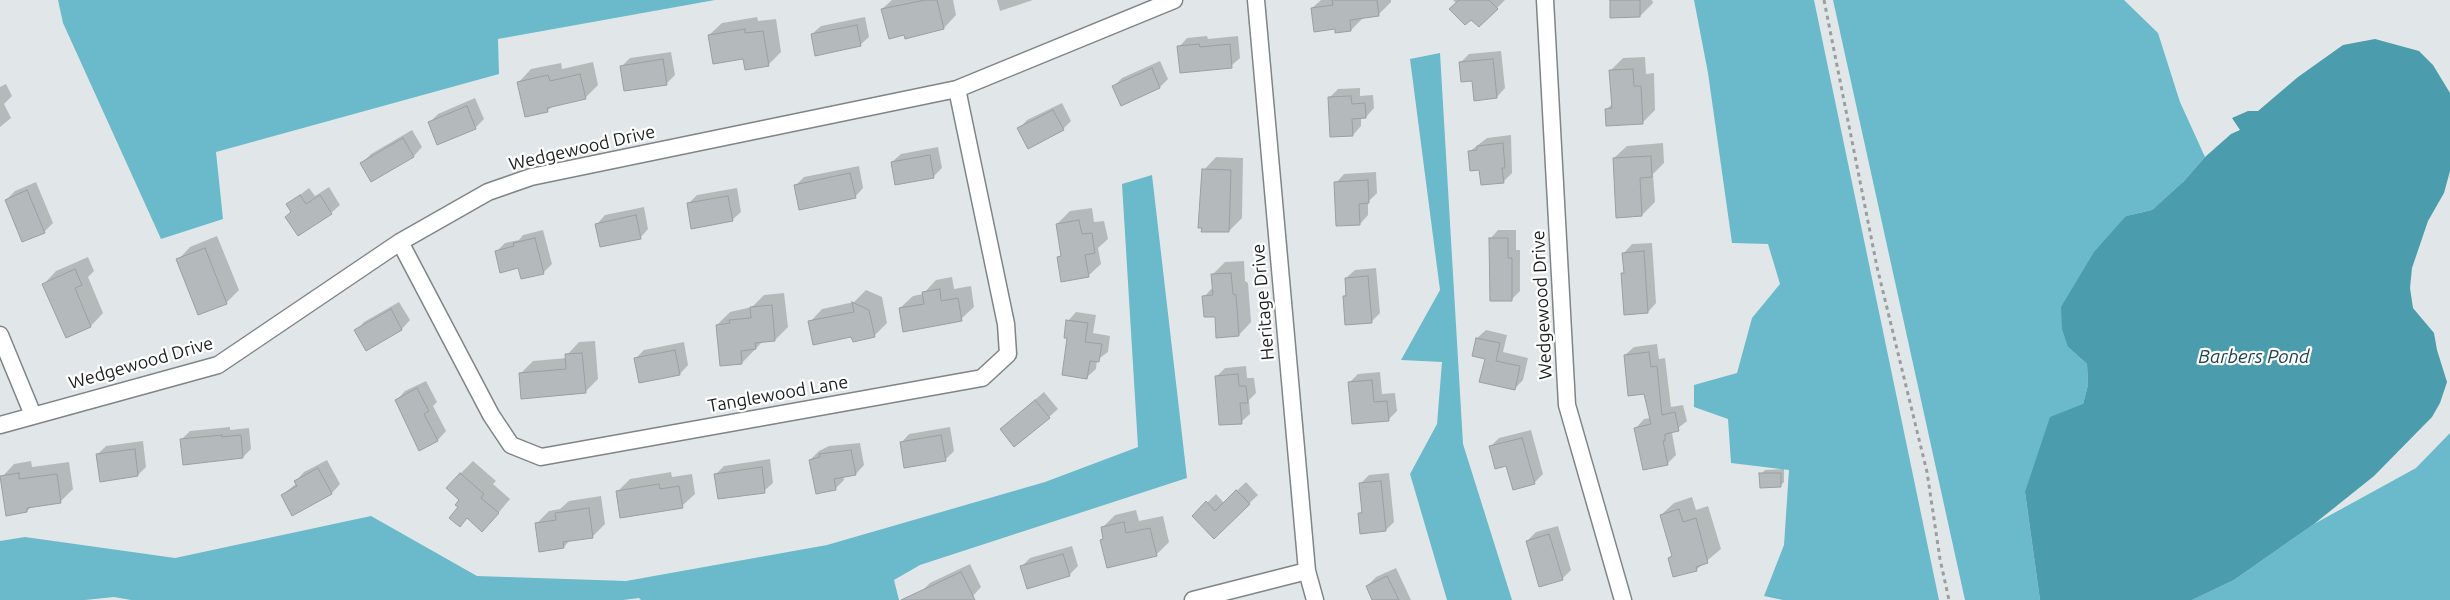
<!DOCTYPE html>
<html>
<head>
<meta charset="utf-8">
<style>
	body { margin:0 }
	canvas { display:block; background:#e1e7e8 }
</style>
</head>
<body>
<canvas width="2450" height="600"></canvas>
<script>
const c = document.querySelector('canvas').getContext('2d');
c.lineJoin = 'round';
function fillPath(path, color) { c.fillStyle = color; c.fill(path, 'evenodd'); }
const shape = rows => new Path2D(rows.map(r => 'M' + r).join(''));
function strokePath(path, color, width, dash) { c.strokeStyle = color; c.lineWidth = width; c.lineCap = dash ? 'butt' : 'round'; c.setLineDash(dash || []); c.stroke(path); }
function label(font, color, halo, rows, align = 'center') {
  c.font = font + ' Ubuntu,sans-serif'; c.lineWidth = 4.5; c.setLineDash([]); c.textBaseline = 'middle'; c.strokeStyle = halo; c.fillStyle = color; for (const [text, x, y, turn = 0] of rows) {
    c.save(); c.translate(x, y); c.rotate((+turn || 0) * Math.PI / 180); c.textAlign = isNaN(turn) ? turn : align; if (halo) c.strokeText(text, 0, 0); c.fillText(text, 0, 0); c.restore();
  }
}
const forest = shape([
	[58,0,715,0,498,39,499,74,216,152,223,219,161,239,63,23],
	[1694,0,1814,0,1939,600,1783,600,1764,596,1784,545,1789,470,1731,463,1728,419,1694,407,1694,385,1737,373,1752,318,1780,284,1768,244,1732,243,1708,73],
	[1833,0,2124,0,2158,33,2180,102,2205,157,2184,181,2152,210,2126,216,2068,347,2087,364,2088,385,2083,404,2025,492,2040,600,1965,600],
	[1440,53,1463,444,1512,600,1447,600,1410,474,1437,424,1442,362,1401,360,1440,290,1410,59],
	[1152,175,1187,478,920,565,894,580,899,600,641,600,639,598,623,600,131,600,114,597,85,600,0,600,0,541,25,537,175,558,371,516,477,576,626,581,827,545,1045,482,1138,447,1122,184],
	[2450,433,2450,600,2192,600,2234,580,2314,524,2416,468]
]);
const water = shape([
	[2375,39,2419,51,2433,65,2450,93,2450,171,2444,193,2428,221,2412,268,2410,288,2413,308,2434,333,2437,350,2447,382,2440,403,2432,417,2374,476,2314,524,2234,580,2192,600,2040,600,2025,492,2050,417,2083,404,2088,385,2087,364,2068,347,2062,329,2061,307,2094,252,2126,216,2152,210,2184,181,2205,157,2231,134,2240,130,2232,118,2248,111,2258,111,2298,77,2343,45]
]);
const shadow = shape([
	[892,0,953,0,956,15,944,28,904,34,882,9],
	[997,0,1033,0,1000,11],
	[1321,0,1391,0,1391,2,1378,15,1364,17,1351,30,1336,28,1312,8],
	[1453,0,1505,0,1479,26],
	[1611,0,1652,0,1653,3,1640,16],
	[757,17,758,21,776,19,781,52,768,65,709,35,722,23],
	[865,17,869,37,860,45,812,34,821,26],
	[1207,36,1208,39,1238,36,1240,58,1231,66,1179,47,1187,38],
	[1501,51,1505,88,1497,97,1473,80,1460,63,1469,54],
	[671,52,675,75,666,84,622,66,630,58],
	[1645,57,1646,74,1654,73,1655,110,1642,123,1607,109,1613,103,1611,70,1623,58],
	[1160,61,1168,79,1160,87,1122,104,1114,86,1122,78],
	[593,62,598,85,585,98,554,105,547,111,519,82,531,69,561,63,562,69],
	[6,84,12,96,4,104,11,118,0,127,0,87],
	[1360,88,1360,96,1373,95,1374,108,1366,117,1361,117,1361,126,1353,135,1329,98,1338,89],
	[475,98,484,119,475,128,429,123,438,114],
	[1062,103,1071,121,1063,129,1019,129,1027,120],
	[412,130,422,147,414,156,372,180,362,163,371,154],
	[1511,135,1512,173,1503,182,1480,169,1469,152,1487,138],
	[1663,143,1664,163,1653,174,1655,202,1642,215,1614,158,1627,146],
	[938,147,942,168,933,177,892,162,901,154],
	[1216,157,1243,158,1242,218,1229,231,1204,170],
	[859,166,863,188,855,197,795,186,804,177],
	[1376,172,1377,193,1368,202,1368,215,1360,224,1336,183,1344,174],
	[36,182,53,223,44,232,6,200,15,191],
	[329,187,340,205,331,213,292,211,288,204,309,188,315,196],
	[737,188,741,212,732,220,688,204,697,195],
	[644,207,648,229,640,238,597,224,605,215],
	[1092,208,1094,222,1104,221,1108,239,1098,248,1101,264,1088,276,1058,258,1062,254,1057,224,1070,211],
	[543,230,552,264,543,273,519,267,496,252,505,243,519,240,523,235],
	[1498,230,1516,230,1516,250,1520,250,1520,291,1512,299,1490,239],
	[217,236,239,290,226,303,178,260,190,247],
	[1652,243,1656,303,1648,312,1622,274,1625,271,1624,253,1632,244],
	[88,257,94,271,88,277,103,313,91,326,67,336,44,284,56,271],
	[1244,261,1245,281,1248,283,1251,322,1239,335,1216,315,1204,297,1213,287,1212,275,1225,262],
	[1376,268,1380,313,1372,321,1344,296,1347,293,1346,278,1355,270],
	[952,277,954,289,971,286,974,307,961,319,900,308,913,296,923,294,936,280],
	[866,290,882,297,887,323,874,336,852,335,810,322,822,309,854,302],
	[784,293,788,327,775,340,763,341,742,363,717,325,730,312,752,307,764,295],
	[399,302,410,320,402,329,366,349,356,331,364,322],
	[1076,312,1096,315,1093,333,1110,336,1108,352,1097,360,1096,369,1087,377,1068,337,1068,321],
	[1486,330,1507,335,1503,352,1528,358,1523,380,1514,389,1486,358,1477,338],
	[595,341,598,379,585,392,520,374,533,361,567,358,567,355,579,342],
	[684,342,688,365,680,374,636,358,644,350],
	[1657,344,1659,359,1665,358,1671,407,1683,405,1687,421,1672,433,1676,455,1668,463,1644,468,1636,428,1644,419,1651,418,1645,392,1625,355,1634,347],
	[1246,366,1247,378,1254,378,1256,393,1249,400,1250,414,1241,422,1216,377,1225,368],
	[1380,372,1382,394,1395,393,1397,411,1388,420,1350,382,1358,374],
	[426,381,437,402,433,406,446,431,438,440,420,449,397,400,405,391],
	[1044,392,1058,409,1049,417,1001,429],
	[230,427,230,430,249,428,251,449,243,457,181,440,190,431],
	[950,427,954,451,945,460,901,443,909,434],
	[1531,430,1543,474,1534,483,1507,464,1490,447,1499,438],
	[143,441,146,467,138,475,98,454,106,446],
	[860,443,864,465,856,474,843,476,844,480,835,489,810,460,819,451,829,446],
	[770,459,773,483,764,491,716,474,724,466],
	[327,460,340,484,332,493,293,514,282,495,297,483,296,481,304,472],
	[31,461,32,467,69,462,73,489,60,502,32,506,27,511,2,477,14,464],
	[473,461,496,481,493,484,510,499,495,517,468,517,460,525,460,474],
	[1784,469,1784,482,1780,486,1761,474,1765,470],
	[671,472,672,477,692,474,695,494,682,506,617,492,630,479],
	[1389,473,1394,522,1386,530,1359,514,1363,510,1360,484,1369,475],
	[1246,482,1258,495,1214,537,1194,516,1216,494,1224,503],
	[601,496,605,524,592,537,570,540,564,547,536,524,549,511,560,509,569,501],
	[1692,497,1696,510,1708,506,1721,549,1696,570,1669,558,1673,555,1661,515,1674,503],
	[1136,510,1139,521,1163,516,1169,542,1156,555,1102,540,1104,538,1102,528,1115,515],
	[1558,526,1571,570,1562,579,1527,541,1536,532],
	[1072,546,1078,566,1069,575,1021,567,1030,558],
	[970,564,981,587,973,596,964,600,926,600,922,591,930,583],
	[1396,568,1411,600,1374,600,1367,586,1376,577]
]);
const building = shape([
	[925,0,937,0,944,29,905,39,904,35,889,39,881,9,925,0],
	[1332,0,1377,0,1379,16,1350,20,1351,31,1335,33,1335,29,1314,32,1311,8,1333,5,1332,0],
	[1459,0,1489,0,1498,9,1479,27,1471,20,1465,25,1449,9,1459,0],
	[1610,0,1640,0,1640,17,1610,18,1610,0],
	[857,25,861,46,815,56,811,34,857,25],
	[745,29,745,33,763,31,769,66,745,70,743,59,713,64,708,35,745,29],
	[1199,44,1200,47,1230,44,1232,68,1180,73,1177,46,1199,44],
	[663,59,667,85,624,91,620,66,663,59],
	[1493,59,1497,98,1474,101,1472,81,1461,82,1459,62,1493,59],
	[1152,68,1160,88,1121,106,1112,86,1152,68],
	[1633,69,1634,86,1641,86,1643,124,1606,126,1605,109,1612,108,1609,70,1633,69],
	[580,74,586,99,547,108,548,112,525,117,517,82,548,75,550,81,580,74],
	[1351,96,1352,104,1365,103,1366,118,1352,119,1353,136,1330,137,1328,97,1351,96],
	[467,106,476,129,437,145,428,122,467,106],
	[1053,110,1064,130,1028,149,1017,128,1053,110],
	[403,138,414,157,371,182,360,163,403,138],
	[1503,143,1505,168,1502,168,1504,183,1481,185,1479,170,1470,171,1468,151,1477,150,1477,146,1503,143],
	[930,155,934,178,895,185,891,162,930,155],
	[1651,156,1652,177,1640,178,1642,216,1616,218,1613,158,1651,156],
	[1202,169,1231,170,1229,232,1201,232,1202,228,1198,228,1202,169],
	[850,173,856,198,799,210,794,185,850,173],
	[1368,180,1369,203,1359,204,1360,225,1336,226,1334,182,1368,180],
	[27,190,45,233,22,242,5,200,27,190],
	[300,195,306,204,320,195,332,214,298,236,285,217,291,212,286,204,300,195],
	[728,196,733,221,691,229,687,203,728,196],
	[636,215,641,239,600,247,595,224,636,215],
	[1079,220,1082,234,1092,233,1095,253,1085,255,1089,277,1061,282,1057,257,1061,256,1056,224,1079,220],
	[535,238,544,274,521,279,518,268,500,273,495,251,514,246,513,243,535,238],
	[1489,238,1508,238,1508,258,1512,258,1512,301,1490,301,1489,238],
	[205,248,227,304,198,315,176,259,205,248],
	[1644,251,1648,313,1624,315,1621,273,1624,273,1622,253,1644,251],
	[75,269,82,285,75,288,91,327,66,338,42,284,75,269],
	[1231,273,1233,294,1236,295,1239,336,1216,338,1215,317,1204,317,1202,296,1213,295,1211,274,1231,273],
	[1368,276,1372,323,1345,325,1343,296,1346,296,1345,278,1368,276],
	[940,289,941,301,958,298,962,321,903,332,899,308,924,304,922,292,940,289],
	[852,302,869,310,875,337,853,342,851,337,813,345,808,321,854,312,852,302],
	[772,305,775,341,755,343,756,349,741,351,742,364,720,366,716,325,730,323,729,320,751,318,750,307,772,305],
	[391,309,402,330,366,351,354,330,391,309],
	[1066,320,1088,323,1085,342,1102,344,1099,362,1090,361,1087,379,1062,375,1067,338,1064,338,1066,320],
	[1476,338,1500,343,1496,361,1520,366,1515,390,1479,382,1485,359,1472,356,1476,338],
	[675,350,680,375,639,383,634,358,675,350],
	[1649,352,1651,367,1657,366,1662,415,1675,412,1679,431,1665,434,1665,441,1663,441,1668,465,1643,470,1634,428,1651,424,1644,394,1628,396,1624,355,1649,352],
	[582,353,586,393,521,399,519,373,566,369,565,354,582,353],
	[1238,374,1239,386,1246,386,1248,403,1240,403,1242,424,1219,425,1215,376,1238,374],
	[1372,380,1374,402,1387,401,1389,421,1352,424,1348,382,1372,380],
	[417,388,429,411,424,414,438,441,419,451,395,400,417,388],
	[1035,400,1050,418,1014,447,1000,429,1035,400],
	[222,435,222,437,241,435,243,458,183,465,180,439,222,435],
	[941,435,946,461,904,468,900,442,941,435],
	[1522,438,1535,484,1513,490,1506,466,1495,469,1489,446,1522,438],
	[135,449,138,476,100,482,96,454,135,449],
	[851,450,856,475,834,479,836,490,816,494,809,460,820,457,819,454,851,450],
	[762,467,765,493,718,499,714,474,762,467],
	[318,468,332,494,292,516,281,495,297,486,294,481,318,468],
	[19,473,19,479,57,474,61,503,27,508,27,512,6,516,0,476,19,473],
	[460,473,484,494,481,498,499,513,482,532,467,518,460,527,449,518,458,507,455,505,459,500,446,488,460,473],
	[1759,473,1781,473,1781,487,1760,488,1759,473],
	[1381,481,1386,531,1360,534,1358,513,1362,513,1359,483,1381,481],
	[659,484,660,489,679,486,683,508,620,518,616,491,659,484],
	[1236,490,1250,504,1214,539,1192,516,1206,501,1215,511,1236,490],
	[589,508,593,538,563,542,564,548,539,552,535,523,556,520,555,513,589,508],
	[1679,509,1683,522,1696,518,1708,563,1696,567,1697,571,1673,577,1668,558,1672,556,1660,515,1679,509],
	[1124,522,1126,533,1150,528,1157,556,1107,568,1100,540,1103,539,1101,527,1124,522],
	[1549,534,1563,580,1539,587,1526,541,1549,534],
	[1063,554,1070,576,1027,589,1020,566,1063,554],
	[961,572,975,600,901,600,961,572],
	[1387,576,1399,600,1372,600,1366,586,1387,576]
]);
const path = shape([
	[1824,0,1877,267,1927,472,1940,559,1949,600]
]);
const minor = shape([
	[1256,0,1307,571,1315,600],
	[1545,0,1567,405,1623,600],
	[400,242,491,415,511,445,541,457,982,378,1008,354,1006,324,957,89],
	[0,335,33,415],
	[0,425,218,365,400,242,488,192,531,177,957,89,1174,0],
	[1193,600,1307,571]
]);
const streetNames = [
	["Wedgewood Drive",582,148,-13],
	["Heritage Drive",1263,302,-95],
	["Wedgewood Drive",1542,305,-93],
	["Wedgewood Drive",141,363,-16],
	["Tanglewood Lane",778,394,-10]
];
const waterNames = [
	["Barbers Pond",2254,357]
];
fillPath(forest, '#6bbacc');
fillPath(water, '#4b9cac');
fillPath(shadow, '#0003');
fillPath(building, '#b4b9bb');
strokePath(building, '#9aa0a1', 1);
strokePath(minor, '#7f8586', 19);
strokePath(path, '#999e9e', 3, [4, 4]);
strokePath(minor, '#fff', 16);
label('18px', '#1d1f1f', '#fff', streetNames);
label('italic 19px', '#1c424a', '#fff', waterNames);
</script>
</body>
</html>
